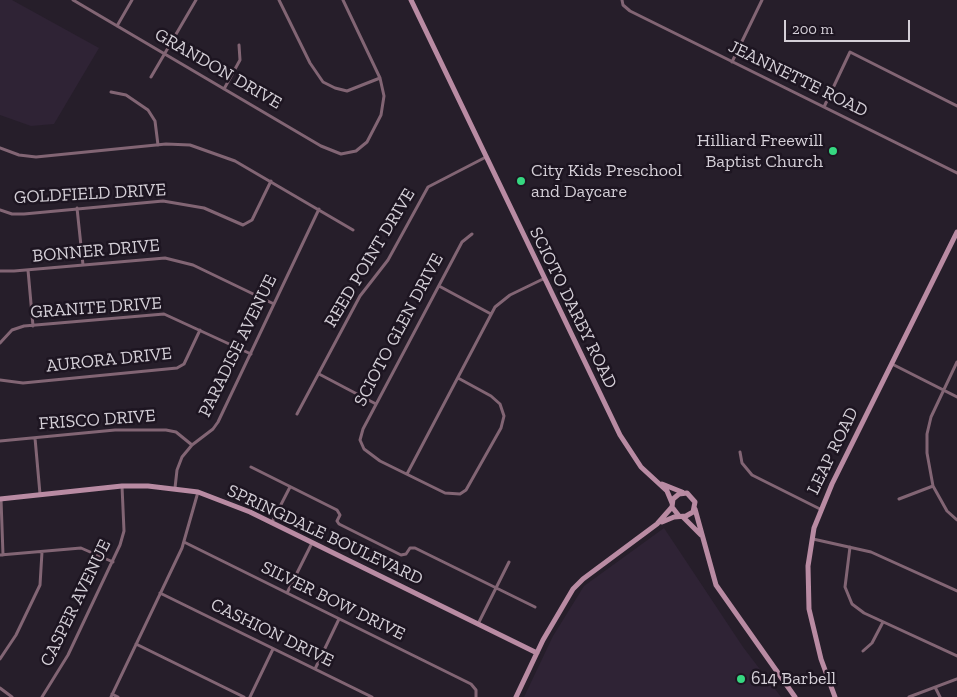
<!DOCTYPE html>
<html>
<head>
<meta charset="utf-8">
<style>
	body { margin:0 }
	#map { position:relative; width:957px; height:697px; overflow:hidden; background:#261e2a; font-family:"Zilla Slab",serif }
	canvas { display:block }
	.scale { position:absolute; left:784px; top:20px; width:126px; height:22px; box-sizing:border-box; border:2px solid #d4cfd7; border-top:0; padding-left:6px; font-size:15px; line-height:18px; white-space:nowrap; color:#d4cfd7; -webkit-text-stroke:4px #1d1521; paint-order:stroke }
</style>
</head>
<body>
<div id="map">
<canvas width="957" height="697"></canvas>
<div class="scale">200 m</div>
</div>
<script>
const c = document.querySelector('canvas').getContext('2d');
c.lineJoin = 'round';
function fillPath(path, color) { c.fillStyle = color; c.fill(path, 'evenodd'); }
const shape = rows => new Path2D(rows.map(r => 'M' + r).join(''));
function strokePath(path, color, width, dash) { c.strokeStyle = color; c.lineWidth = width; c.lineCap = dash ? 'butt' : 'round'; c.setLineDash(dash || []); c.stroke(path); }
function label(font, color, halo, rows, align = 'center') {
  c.font = font + ' "Zilla Slab",serif'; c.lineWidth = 5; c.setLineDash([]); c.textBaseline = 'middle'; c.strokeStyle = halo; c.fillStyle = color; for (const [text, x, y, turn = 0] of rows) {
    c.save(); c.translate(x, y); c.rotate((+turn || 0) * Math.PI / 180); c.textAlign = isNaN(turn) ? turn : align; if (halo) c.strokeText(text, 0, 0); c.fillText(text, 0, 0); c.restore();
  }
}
const built = shape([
	[0,0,12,0,99,48,54,124,31,126,0,115],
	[664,528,743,647,781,697,524,697,553,636,584,586]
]);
const street = shape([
	[73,0,321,146,341,154,356,151,367,142,381,115,384,96,380,78,343,0],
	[279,0,310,63,323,82,335,88,347,91,380,78],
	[622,0,623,5,630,11,957,173],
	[117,26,132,0],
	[732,62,762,0],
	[151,77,196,0],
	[224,89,240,60,239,45],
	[111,92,126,95,148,110,155,121,158,145],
	[824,107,850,52,957,106],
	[0,148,19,155,36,157,166,144,190,145,235,161,353,230],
	[77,208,83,265],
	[0,210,12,214,24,214,163,201,204,208,243,225,252,220,271,181],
	[28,270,33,326],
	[0,271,14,271,165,258,193,265,274,304],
	[439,286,491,314],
	[0,343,12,330,24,326,164,314,251,354],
	[957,362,931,417,927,434,927,453,933,486,947,511,957,520],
	[892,364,957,397],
	[319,374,376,404],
	[458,378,491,396,500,404,504,416,501,428,466,490,460,494,445,493,380,461,364,449,360,440,363,429,462,242,472,234],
	[0,380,23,383,177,368,184,364,200,330],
	[297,414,360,296,388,260,428,187,486,157],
	[35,438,40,494],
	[0,441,115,430,166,430,176,432,192,445],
	[740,452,742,463,752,475,820,509],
	[251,467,337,510,340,515,337,521,339,524,401,555,406,554,410,548,415,548,535,607],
	[407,474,495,307,510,295,543,279],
	[175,488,177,470,182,457,192,445,213,429,218,422,319,209],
	[1,499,3,555],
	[899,499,933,486],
	[272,522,290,487],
	[813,539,871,552,957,591],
	[184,542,471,684,476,690,476,697],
	[850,547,845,587,852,604,864,613,957,656],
	[0,555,81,548,113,562],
	[160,593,372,697],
	[287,593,312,543],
	[478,624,509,562],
	[136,644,244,697],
	[863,651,872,643,883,622],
	[0,659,16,635,40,585,42,552],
	[315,669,339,619],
	[935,687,940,697],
	[0,688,12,697],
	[112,694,118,697],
	[42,697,68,655,120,545,124,531,122,486],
	[111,697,182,548,198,492],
	[250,697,273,649],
	[909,697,957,679]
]);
const secondary = shape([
	[411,0,620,435,641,467,667,491,672,503],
	[662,484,682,492],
	[0,499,122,486,148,486,198,492,250,512,537,653],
	[695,509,716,585,795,697],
	[683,517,701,535],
	[662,522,674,517,686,516,693,512,695,502,687,493,679,494,673,499,672,507,679,516],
	[516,697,543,640,573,589,583,579,657,524,672,507],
	[835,697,821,659,809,609,808,566,814,528,832,484,957,232]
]);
const markers = [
	[833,151,5,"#36d881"],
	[521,181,5,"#36d881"],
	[741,679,5,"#36d881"]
];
const streetNames = [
	["GRANDON DRIVE",218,69,30],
	["JEANNETTE ROAD",798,79,26],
	["GOLDFIELD DRIVE",90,194,-3],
	["BONNER DRIVE",96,251,-5],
	["REED POINT DRIVE",370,258,-59],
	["GRANITE DRIVE",96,308,-4],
	["SCIOTO DARBY ROAD",573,308,64],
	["SCIOTO GLEN DRIVE",399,330,-62],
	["PARADISE AVENUE",238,346,-64],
	["AURORA DRIVE",109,360,-6],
	["FRISCO DRIVE",97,420,-4],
	["LEAP ROAD",833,451,-64],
	["SPRINGDALE BOULEVARD",325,535,25],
	["SILVER BOW DRIVE",333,601,26],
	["CASPER AVENUE",76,603,-64],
	["CASHION DRIVE",272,633,26]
];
const poiNames = [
	["Hilliard Freewill",823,141,"right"],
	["Baptist Church",823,162,"right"],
	["City Kids Preschool",531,171],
	["and Daycare",531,192],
	["614 Barbell",751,679]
];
fillPath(built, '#2f2335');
strokePath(street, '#826574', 3);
strokePath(secondary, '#b98ba3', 5);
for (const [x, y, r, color] of markers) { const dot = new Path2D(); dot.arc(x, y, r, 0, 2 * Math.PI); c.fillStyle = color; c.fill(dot); strokePath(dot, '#1d1521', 2); }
label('18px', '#d4cfd7', '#1d1521', streetNames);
label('18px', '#d4cfd7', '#1d1521', poiNames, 'left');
</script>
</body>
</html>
